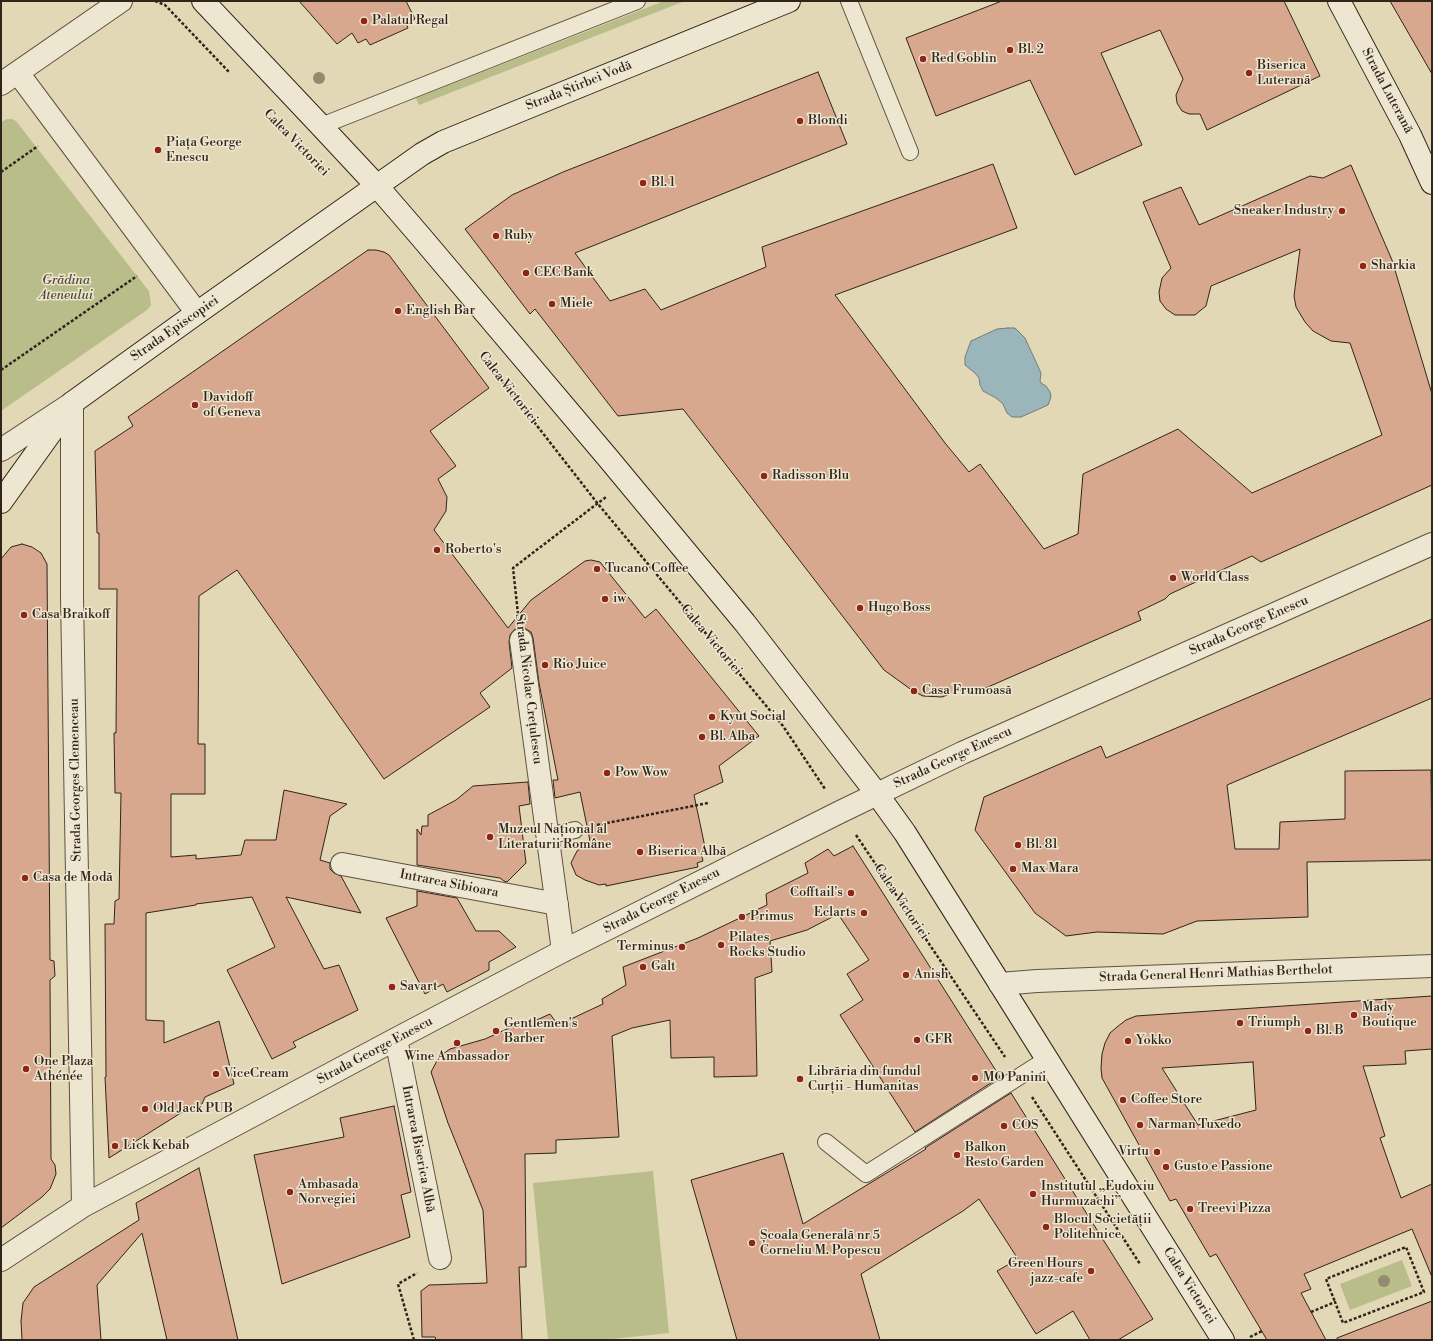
<!DOCTYPE html>
<html>
<head>
<meta charset="utf-8">
<style>
	body { margin:0 }
	#map { position:relative; width:1433px; height:1341px; overflow:hidden; background:#e3d8b6; font-family:"Libre Bodoni",serif }
	canvas { display:block }
	.frame { position:absolute; inset:0; border:2px solid #31241a; pointer-events:none }
</style>
</head>
<body>
<div id="map">
<canvas width="1433" height="1341"></canvas>
<div class="frame"></div>
</div>
<script>
const c = document.querySelector('canvas').getContext('2d');
c.lineJoin = 'round';
function fillPath(path, color) { c.fillStyle = color; c.fill(path, 'evenodd'); }
const shape = rows => new Path2D(rows.map(r => 'M' + r).join(''));
function strokePath(path, color, width, dash) { c.strokeStyle = color; c.lineWidth = width; c.lineCap = dash ? 'butt' : 'round'; c.setLineDash(dash || []); c.stroke(path); }
function label(font, color, halo, rows, align = 'center') {
  c.font = font + ' "Libre Bodoni",serif'; c.lineWidth = 3; c.setLineDash([]); c.textBaseline = 'middle'; c.strokeStyle = halo; c.fillStyle = color; for (const [text, x, y, turn = 0] of rows) {
    c.save(); c.translate(x, y); c.rotate((+turn || 0) * Math.PI / 180); c.textAlign = isNaN(turn) ? turn : align; if (halo) c.strokeText(text, 0, 0); c.fillText(text, 0, 0); c.restore();
  }
}
const green = shape([
	[664,1,685,1,419,105,416,98],
	[7,119,12,119,16,121,137,276,149,291,151,305,147,310,1,411,1,122],
	[653,1171,669,1333,603,1340,548,1340,533,1183],
	[1402,1260,1412,1286,1350,1310,1340,1284]
]);
const water = shape([
	[1008,328,1015,328,1025,338,1041,373,1040,381,1041,383,1046,386,1050,392,1051,397,1048,405,1021,417,1012,417,1007,413,1003,404,996,398,983,391,980,385,979,378,975,373,965,365,965,357,971,341,997,329,1008,328]
]);
const building = shape([
	[299,1,406,1,415,19,406,23,408,28,370,45,366,39,358,43,352,33,337,44,299,1],
	[1002,1,1284,1,1320,76,1207,130,1200,114,1189,114,1182,111,1177,103,1176,95,1183,79,1160,30,1101,53,1142,145,1075,175,1030,80,936,116,906,38,1002,1],
	[1390,1,1432,1,1432,74,1390,1],
	[818,72,847,144,575,253,610,301,645,289,661,310,766,267,762,247,993,164,1017,228,835,295,945,443,969,472,980,464,1044,549,1078,534,1083,474,1178,429,1252,493,1382,435,1350,343,1331,341,1313,331,1305,322,1296,307,1294,296,1300,249,1211,286,1206,306,1201,310,1195,315,1175,315,1166,309,1160,301,1159,292,1162,278,1171,268,1143,202,1181,187,1199,225,1310,176,1323,178,1351,165,1392,260,1432,394,1432,485,1261,562,1252,556,1170,594,1165,599,1138,612,1141,620,972,694,968,687,942,697,923,696,913,691,884,670,683,409,618,416,535,309,530,314,465,229,512,195,563,172,818,72],
	[368,250,376,250,384,252,389,255,489,388,430,431,456,466,438,479,447,497,446,511,434,530,508,628,531,600,585,561,591,560,600,562,645,618,656,609,759,736,719,766,723,782,694,795,706,852,701,853,703,861,697,863,698,867,606,886,606,884,599,885,585,880,576,875,571,863,577,851,590,841,580,792,555,798,553,780,558,780,539,683,533,638,531,632,526,629,520,628,514,630,510,635,509,642,512,668,480,693,490,707,384,779,237,570,199,596,198,744,205,744,205,794,171,794,171,857,196,855,196,859,241,855,245,840,276,840,284,790,347,804,330,816,320,860,330,863,330,869,334,873,341,876,361,913,286,897,324,969,339,965,358,1010,293,1042,296,1047,272,1059,227,970,275,947,252,897,196,904,196,905,146,913,146,1020,164,1021,164,1043,219,1021,234,1084,205,1097,202,1104,195,1110,184,1111,109,1158,105,1077,106,1077,105,924,114,924,115,901,119,899,121,793,115,793,114,733,116,733,117,589,99,589,99,533,97,533,95,451,133,426,128,417,368,250],
	[22,544,32,547,41,553,47,564,50,960,54,961,55,976,50,980,51,1159,55,1165,56,1174,50,1189,42,1197,1,1228,1,559,11,547,22,544],
	[1432,619,1432,698,1227,785,1235,849,1279,849,1280,822,1345,819,1345,771,1431,770,1432,860,1307,862,1308,917,1197,921,1163,934,1097,932,1066,936,1035,913,975,830,984,797,1101,746,1106,758,1432,619],
	[528,782,530,804,519,806,526,863,507,882,504,881,500,878,417,865,417,829,421,835,422,826,428,826,428,815,456,800,473,786,528,782],
	[853,846,1000,1077,915,1132,840,1015,863,1000,847,974,869,960,838,914,807,930,770,941,772,972,755,978,757,1076,714,1077,714,1057,671,1058,670,1020,632,1028,612,1036,619,1137,556,1140,556,1153,525,1154,526,1267,519,1267,522,1340,436,1340,435,1337,422,1337,421,1291,429,1285,487,1283,483,1210,448,1123,431,1072,439,1057,450,1049,485,1039,518,1024,519,1028,550,1014,558,1025,603,1004,602,999,626,985,623,967,698,938,767,905,766,894,808,873,805,863,828,849,834,856,853,846],
	[417,891,457,898,476,931,499,931,516,947,489,962,489,970,447,992,443,984,425,994,386,918,417,906,417,891],
	[1432,996,1432,1049,1405,1051,1406,1064,1363,1066,1385,1136,1380,1138,1401,1198,1432,1184,1432,1277,1412,1229,1304,1274,1311,1289,1301,1293,1326,1340,1267,1340,1216,1254,1210,1257,1176,1199,1170,1201,1102,1078,1101,1068,1102,1054,1105,1043,1110,1033,1117,1027,1126,1020,1136,1016,1432,996],
	[1253,1062,1256,1110,1198,1125,1162,1068,1253,1062],
	[1011,1093,1153,1319,1118,1340,1090,1340,1073,1311,1036,1334,997,1271,1018,1259,979,1199,963,1211,861,1274,880,1340,737,1340,691,1180,783,1153,803,1224,926,1149,925,1148,1011,1093],
	[394,1106,411,1192,401,1195,410,1237,282,1284,254,1155,344,1137,340,1118,394,1106],
	[199,1168,238,1340,167,1340,142,1233,97,1285,101,1340,22,1340,21,1321,23,1303,34,1287,139,1220,136,1203,199,1168],
	[1432,1301,1432,1340,1337,1340,1337,1338,1432,1301]
]);
const path = shape([
	[155,1,165,5,229,72],
	[1,172,38,146],
	[485,359,598,504,783,726,825,789],
	[1,370,137,276],
	[518,614,513,568,606,497],
	[597,825,708,803],
	[856,835,1005,1057],
	[1032,1097,1140,1264],
	[1311,1312,1335,1302,1343,1323,1424,1292,1406,1247,1326,1279,1335,1302],
	[1250,1337,1262,1331],
	[414,1340,398,1284,417,1273]
]);
const lane = shape([
	[849,1,910,152],
	[321,126,637,1],
	[547,836,575,830],
	[826,1142,866,1174,1047,1059]
]);
const street = shape([
	[18,73,197,313],
	[1,84,121,1],
	[72,403,72,598,83,1206],
	[1,450,71,404],
	[521,640,563,951],
	[342,864,557,904],
	[1000,984,1037,981,1432,966],
	[396,1039,440,1258],
	[1,1260,83,1206,396,1039,563,951,840,812,962,753,1432,544]
]);
const secondary = shape([
	[203,1,321,126,377,186,421,237,608,458,745,623,877,794,905,833,1000,984,1223,1340],
	[1339,1,1410,135,1432,183],
	[1,502,72,403,197,313,422,154,443,142,465,133,789,1]
]);
const trees = [
	[319,78],
	[1384,1281]
];
const markers = [
	[364,21,4,"#8f2418"],
	[1010,50,4,"#8f2418"],
	[923,59,4,"#8f2418"],
	[1249,73,4,"#8f2418"],
	[800,121,4,"#8f2418"],
	[158,150,4,"#8f2418"],
	[643,183,4,"#8f2418"],
	[1342,211,4,"#8f2418"],
	[496,236,4,"#8f2418"],
	[1363,266,4,"#8f2418"],
	[526,273,4,"#8f2418"],
	[552,304,4,"#8f2418"],
	[398,311,4,"#8f2418"],
	[195,405,4,"#8f2418"],
	[764,476,4,"#8f2418"],
	[437,550,4,"#8f2418"],
	[597,569,4,"#8f2418"],
	[1173,578,4,"#8f2418"],
	[605,599,4,"#8f2418"],
	[860,608,4,"#8f2418"],
	[24,615,4,"#8f2418"],
	[545,665,4,"#8f2418"],
	[914,691,4,"#8f2418"],
	[712,717,4,"#8f2418"],
	[702,737,4,"#8f2418"],
	[607,773,4,"#8f2418"],
	[490,837,4,"#8f2418"],
	[1018,845,4,"#8f2418"],
	[640,852,4,"#8f2418"],
	[1013,869,4,"#8f2418"],
	[25,878,4,"#8f2418"],
	[851,893,4,"#8f2418"],
	[864,913,4,"#8f2418"],
	[742,917,4,"#8f2418"],
	[721,945,4,"#8f2418"],
	[682,947,4,"#8f2418"],
	[643,967,4,"#8f2418"],
	[906,975,4,"#8f2418"],
	[392,987,4,"#8f2418"],
	[1354,1015,4,"#8f2418"],
	[1240,1023,4,"#8f2418"],
	[496,1031,4,"#8f2418"],
	[1308,1031,4,"#8f2418"],
	[917,1040,4,"#8f2418"],
	[1128,1041,4,"#8f2418"],
	[457,1043,4,"#8f2418"],
	[26,1069,4,"#8f2418"],
	[216,1074,4,"#8f2418"],
	[975,1078,4,"#8f2418"],
	[800,1079,4,"#8f2418"],
	[1123,1100,4,"#8f2418"],
	[145,1109,4,"#8f2418"],
	[1140,1125,4,"#8f2418"],
	[1004,1126,4,"#8f2418"],
	[115,1146,4,"#8f2418"],
	[1157,1152,4,"#8f2418"],
	[957,1155,4,"#8f2418"],
	[1166,1167,4,"#8f2418"],
	[290,1192,4,"#8f2418"],
	[1033,1194,4,"#8f2418"],
	[1190,1209,4,"#8f2418"],
	[1046,1227,4,"#8f2418"],
	[752,1243,4,"#8f2418"],
	[1091,1271,4,"#8f2418"]
];
const poiNames = [
	["Palatul Regal",372,21],
	["Bl. 2",1018,50],
	["Red Goblin",931,59],
	["Biserica",1257,66],
	["Luterană",1257,81],
	["Blondi",808,121],
	["Piața George",166,143],
	["Enescu",166,158],
	["Bl. 1",651,183],
	["Sneaker Industry",1334,211,"right"],
	["Ruby",504,236],
	["Sharkia",1371,266],
	["CEC Bank",534,273],
	["Miele",560,304],
	["English Bar",406,311],
	["Davidoff",203,398],
	["of Geneva",203,413],
	["Radisson Blu",772,476],
	["Roberto's",445,550],
	["Tucano Coffee",605,569],
	["World Class",1181,578],
	["iw",613,599],
	["Hugo Boss",868,608],
	["Casa Braikoff",32,615],
	["Rio Juice",553,665],
	["Casa Frumoasă",922,691],
	["Kyut Social",720,717],
	["Bl. Alba",710,737],
	["Pow Wow",615,773],
	["Muzeul Național al",498,830],
	["Literaturii Române",498,845],
	["Bl. 81",1026,845],
	["Biserica Albă",648,852],
	["Max Mara",1021,869],
	["Casa de Modă",33,878],
	["Cofftail's",843,893,"right"],
	["Eclarts",856,913,"right"],
	["Primus",750,917],
	["Pilates",729,938],
	["Rocks Studio",729,953],
	["Terminus",674,947,"right"],
	["Galt",651,967],
	["Anish",914,975],
	["Savart",400,987],
	["Mady",1362,1008],
	["Boutique",1362,1023],
	["Triumph",1248,1023],
	["Gentlemen's",504,1024],
	["Barber",504,1039],
	["Bl. B",1316,1031],
	["GFR",925,1040],
	["Yokko",1136,1041],
	["Wine Ambassador",457,1057,"center"],
	["One Plaza",34,1062],
	["Athénée",34,1077],
	["Librăria din fundul",808,1072],
	["Curții - Humanitas",808,1087],
	["ViceCream",224,1074],
	["MO Panini",983,1078],
	["Coffee Store",1131,1100],
	["Old Jack PUB",153,1109],
	["Narman Tuxedo",1148,1125],
	["COS",1012,1126],
	["Lick Kebab",123,1146],
	["Balkon",965,1148],
	["Resto Garden",965,1163],
	["Virtu",1149,1152,"right"],
	["Gusto e Passione",1174,1167],
	["Ambasada",298,1185],
	["Norvegiei",298,1200],
	["Institutul „Eudoxiu",1041,1187],
	["Hurmuzachi”",1041,1202],
	["Treevi Pizza",1198,1209],
	["Blocul Societății",1054,1220],
	["Politehnice",1054,1235],
	["Școala Generală nr 5",760,1236],
	["Corneliu M. Popescu",760,1251],
	["Green Hours",1083,1264,"right"],
	["jazz-cafe",1083,1279,"right"]
];
const streetNames = [
	["Strada Știrbei Vodă",579,86,-22],
	["Strada Luterană",1387,91,62],
	["Calea Victoriei",296,143,46],
	["Strada Episcopiei",175,329,-35],
	["Calea Victoriei",508,388,52],
	["Strada George Enescu",1249,626,-24],
	["Calea Victoriei",711,640,50],
	["Strada Nicolae Crețulescu",528,689,83],
	["Strada George Enescu",953,758,-25],
	["Strada Georges Clemenceau",76,780,-91],
	["Intrarea Sibioara",449,884,11],
	["Strada George Enescu",662,901,-27],
	["Calea Victoriei",901,902,56],
	["Strada General Henri Mathias Berthelot",1216,974,-2],
	["Strada George Enescu",375,1051,-28],
	["Intrarea Biserica Albă",418,1149,79],
	["Calea Victoriei",1189,1286,58]
];
const parkNames = [
	["Grădina",66,281],
	["Ateneului",66,296]
];
fillPath(green, '#b9bd8a');
fillPath(water, '#9bb6ba');
strokePath(water, '#717c7a', 1);
fillPath(building, '#d7a78e');
strokePath(building, '#31241a', 1);
strokePath(lane, '#5e5141', 18);
strokePath(street, '#5e5141', 24);
strokePath(secondary, '#31241a', 24);
strokePath(path, '#31241a', 2.5, [3, 2]);
strokePath(lane, '#ede6d0', 16);
strokePath(street, '#ede6d0', 22);
strokePath(secondary, '#ede6d0', 22);
c.fillStyle = '#948a70';
for (const [x, y] of trees) { c.beginPath(); c.arc(x, y, 6, 0, 2 * Math.PI); c.fill(); }
for (const [x, y, r, color] of markers) { const dot = new Path2D(); dot.arc(x, y, r, 0, 2 * Math.PI); c.fillStyle = color; c.fill(dot); strokePath(dot, '#ede6d0', 1.5); }
label('13px', '#31241a', '#ede6d0', poiNames, 'left');
label('13px', '#31241a', '#ede6d0', streetNames);
label('italic 13px', '#534a36', '#ede6d0', parkNames);
</script>
</body>
</html>
